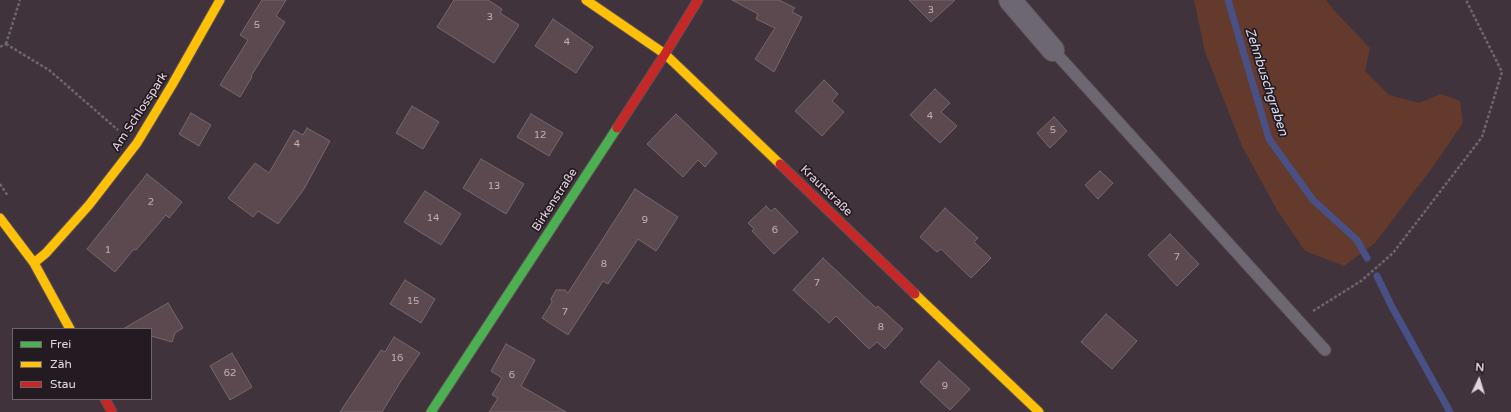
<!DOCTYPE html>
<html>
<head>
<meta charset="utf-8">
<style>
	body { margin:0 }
	#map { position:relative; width:1511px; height:412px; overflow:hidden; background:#40333c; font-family:"Varela Round",sans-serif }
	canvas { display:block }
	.legend { position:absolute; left:12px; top:328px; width:140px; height:72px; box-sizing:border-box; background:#241a21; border:1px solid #70646c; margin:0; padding:5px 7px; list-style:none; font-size:12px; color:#e2d4dd }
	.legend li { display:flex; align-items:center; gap:8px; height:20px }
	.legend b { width:20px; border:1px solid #70646c }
	.north { position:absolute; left:1459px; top:360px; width:40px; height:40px; -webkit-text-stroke:3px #241a21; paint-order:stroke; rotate:4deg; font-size:11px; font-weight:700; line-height:16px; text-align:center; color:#e2d4dd }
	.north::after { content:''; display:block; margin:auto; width:14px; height:18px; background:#e2d4dd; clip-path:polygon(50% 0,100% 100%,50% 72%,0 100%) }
</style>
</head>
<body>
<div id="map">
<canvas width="1511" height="412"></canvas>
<ul class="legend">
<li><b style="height:5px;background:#4caf50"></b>Frei</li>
<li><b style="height:5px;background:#ffc107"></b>Zäh</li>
<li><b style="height:5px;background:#c62828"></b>Stau</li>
</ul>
<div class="north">N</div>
</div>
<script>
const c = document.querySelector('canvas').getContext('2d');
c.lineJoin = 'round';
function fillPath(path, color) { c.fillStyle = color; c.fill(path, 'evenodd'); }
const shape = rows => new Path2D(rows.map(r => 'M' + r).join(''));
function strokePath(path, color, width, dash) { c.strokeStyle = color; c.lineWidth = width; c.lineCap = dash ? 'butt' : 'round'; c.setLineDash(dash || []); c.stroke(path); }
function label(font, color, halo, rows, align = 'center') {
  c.font = font + ' "Varela Round",sans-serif'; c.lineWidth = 3.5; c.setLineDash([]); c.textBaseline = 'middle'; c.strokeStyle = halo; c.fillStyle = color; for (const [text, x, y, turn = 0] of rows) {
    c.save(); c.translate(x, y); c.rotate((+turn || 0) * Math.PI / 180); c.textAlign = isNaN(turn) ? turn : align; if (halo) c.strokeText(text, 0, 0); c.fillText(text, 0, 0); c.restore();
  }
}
const green = shape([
	[1194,0,1326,0,1332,8,1370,48,1365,71,1389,95,1419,103,1441,94,1460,101,1463,123,1432,168,1375,243,1344,266,1305,251,1277,210,1242,146,1205,52]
]);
const stream = shape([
	[1228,0,1269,139,1313,200,1357,240,1367,258],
	[1377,276,1392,307,1450,412]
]);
const building = shape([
	[262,0,286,0,276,16,285,22,251,76,252,77,240,97,220,85,248,40,240,35,262,0],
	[454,0,488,0,502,9,500,13,519,25,494,63,437,27,454,0],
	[732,0,779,0,795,8,792,12,802,17,774,72,755,59,775,28,756,19,758,14,732,0],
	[909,0,955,0,931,22,909,0],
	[553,19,593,47,576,73,535,46,553,19],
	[824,80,838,94,832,101,844,112,822,136,795,111,824,80],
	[935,89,950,103,941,112,957,126,940,143,910,115,935,89],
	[412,106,439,122,423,149,396,133,412,106],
	[191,113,211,125,199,146,179,134,191,113],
	[531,114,563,133,549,156,517,137,531,114],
	[676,114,717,153,705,167,698,160,683,177,647,144,676,114],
	[1054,117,1067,131,1050,148,1037,133,1054,117],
	[307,128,330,141,304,189,278,224,258,211,253,217,228,198,255,163,269,173,294,130,303,135,307,128],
	[481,159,524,184,506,214,463,188,481,159],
	[1100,171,1113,183,1098,199,1085,185,1100,171],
	[147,174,182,202,169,218,166,215,136,250,134,249,115,272,87,249,147,174],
	[635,189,678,217,656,251,638,239,608,284,603,281,568,335,542,318,552,302,551,299,556,290,565,290,568,293,635,189],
	[425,191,461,214,441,245,404,222,425,191],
	[766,206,771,211,775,208,798,232,774,254,752,231,754,229,748,223,766,206],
	[945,208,978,238,974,242,991,258,971,278,941,249,937,252,920,237,945,208],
	[1170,234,1199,264,1177,286,1148,255,1170,234],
	[823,258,876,308,878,306,903,329,885,349,877,342,869,349,836,316,829,323,793,290,823,258],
	[405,280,435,299,421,323,390,304,405,280],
	[168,303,183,328,175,333,172,342,151,336,151,329,123,329,168,303],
	[1106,314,1137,341,1112,369,1081,342,1106,314],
	[394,337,420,353,401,381,382,412,340,412,381,350,385,352,394,337],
	[506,344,535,360,521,386,566,412,489,412,498,398,492,395,502,378,491,371,506,344],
	[232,353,252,387,230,400,210,366,232,353],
	[939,361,970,389,950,410,920,382,939,361]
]);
const path = shape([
	[6,44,49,70,118,130],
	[6,44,20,0],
	[0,47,6,44],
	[0,184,8,196],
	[1313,311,1361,281,1393,253,1482,137,1502,72,1466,0]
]);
const lane = shape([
	[1053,50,1325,350]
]);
const street = shape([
	[1010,0,1053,50]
]);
const fast = shape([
	[431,412,617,128]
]);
const slow = shape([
	[586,0,665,54,780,164],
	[0,218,34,263,70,329],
	[34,263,46,253,89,205,137,143,172,85,220,0],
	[915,294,1039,412]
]);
const jam = shape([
	[617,128,665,54,698,0],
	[780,164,915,294],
	[105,399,112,412]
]);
const numberNames = [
	["3",931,10],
	["3",490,17],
	["5",257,25],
	["4",567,42],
	["4",930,116],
	["5",1053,130],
	["12",540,135],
	["4",297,144],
	["13",494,186],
	["2",151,202],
	["14",433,218],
	["9",645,220],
	["6",775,230],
	["1",108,250],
	["7",1177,257],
	["8",604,264],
	["7",817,283],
	["15",413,301],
	["7",565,312],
	["8",881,327],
	["16",397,358],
	["62",230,373],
	["6",512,375],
	["9",945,386]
];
const streetNames = [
	["Am Schlosspark",140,112,-57],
	["Krautstraße",826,191,44],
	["Birkenstraße",555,200,-57]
];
const waterNames = [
	["Zehnbuschgraben",1266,82,72]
];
fillPath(green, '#633a2b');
strokePath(stream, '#485086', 7);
fillPath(building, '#5c494f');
strokePath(building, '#74686c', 1);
strokePath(lane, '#5c5158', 13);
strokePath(street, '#5c5158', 24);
strokePath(fast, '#5c5158', 11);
strokePath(slow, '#5c5158', 11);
strokePath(jam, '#5c5158', 11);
strokePath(path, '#6d666d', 2.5, [3, 2]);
strokePath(lane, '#6d6771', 11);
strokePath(street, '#6d6771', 22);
strokePath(fast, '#4caf50', 9);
strokePath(slow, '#ffc107', 9);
strokePath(jam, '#c62828', 9);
label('10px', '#c0b1ba', null, numberNames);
label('12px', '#e2d4dd', '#241a21', streetNames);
label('italic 13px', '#dadef0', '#241a21', waterNames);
</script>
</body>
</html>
